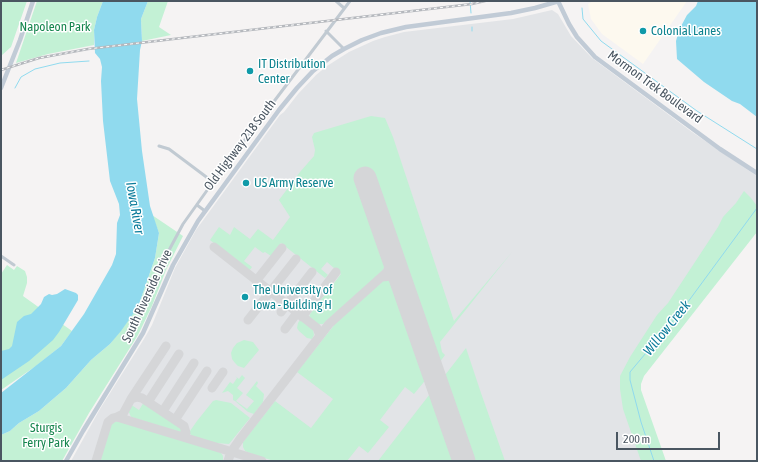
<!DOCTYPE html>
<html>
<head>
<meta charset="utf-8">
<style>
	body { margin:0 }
	#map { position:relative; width:758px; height:462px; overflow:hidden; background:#f5f3f3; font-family:"Asap Condensed",sans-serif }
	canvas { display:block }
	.frame { position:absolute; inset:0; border:2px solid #4a5661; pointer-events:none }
	.scale { position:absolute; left:616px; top:432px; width:104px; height:18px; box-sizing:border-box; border:2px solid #4a5661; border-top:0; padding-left:5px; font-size:12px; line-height:14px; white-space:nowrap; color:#4a5661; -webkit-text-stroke:3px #fff; paint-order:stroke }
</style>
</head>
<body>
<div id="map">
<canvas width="758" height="462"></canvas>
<div class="frame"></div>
<div class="scale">200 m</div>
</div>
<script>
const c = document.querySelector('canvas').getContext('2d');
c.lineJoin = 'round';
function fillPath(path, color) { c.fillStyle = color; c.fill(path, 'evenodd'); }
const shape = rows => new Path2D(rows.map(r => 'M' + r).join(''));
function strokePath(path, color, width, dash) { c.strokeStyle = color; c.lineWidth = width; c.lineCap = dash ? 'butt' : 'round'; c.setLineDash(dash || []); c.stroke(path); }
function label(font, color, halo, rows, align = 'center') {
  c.font = font + ' "Asap Condensed",sans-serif'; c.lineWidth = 3; c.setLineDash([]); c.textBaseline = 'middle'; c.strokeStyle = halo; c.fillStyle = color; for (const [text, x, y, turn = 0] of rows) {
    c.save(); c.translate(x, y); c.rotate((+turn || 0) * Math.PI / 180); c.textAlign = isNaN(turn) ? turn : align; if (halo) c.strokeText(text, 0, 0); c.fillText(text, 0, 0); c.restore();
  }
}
const commercial = shape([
	[593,1,687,1,643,64,602,34,591,19,588,4]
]);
const airport = shape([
	[552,10,558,14,571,36,592,58,692,132,757,176,757,227,637,382,665,461,71,461,100,409,144,339,152,325,175,268,196,230,280,115,284,112,298,94,316,75,327,66,349,52,373,41,385,37,404,32,513,19]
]);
const green = shape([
	[1,1,27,1,11,47,1,56],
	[37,1,103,1,97,17,94,30,94,45,48,54,16,63],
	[148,1,168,1,159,27,171,35,142,41,141,19],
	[371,116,385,118,393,137,454,321,512,252,440,342,442,352,445,355,437,366,368,171,356,174,386,260,386,264,383,270,379,274,323,324,317,324,309,319,310,314,341,274,327,262,321,269,328,275,325,278,281,243,271,256,265,252,263,253,255,247,244,261,252,267,249,271,210,240,219,227,230,235,234,227,250,239,258,229,273,240,290,217,279,200,300,172,314,156,315,150,312,137,314,133],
	[744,191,751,198,757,206,757,232,644,376,641,384,641,390,666,461,641,461,623,409,620,389,620,376,630,357,657,315,668,303,718,227,723,217,736,203],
	[152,215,183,236,166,270,152,306,138,335,89,413,62,461,1,461,1,435,10,431,19,423,39,411,66,388,91,360,110,344,138,307,155,258,159,233],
	[7,265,14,270,17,266,25,271,27,277,27,283,23,296,72,331,61,346,36,366,1,390,1,274],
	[387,279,395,282,428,377,414,394,405,387,380,420,389,427,368,453,359,446,347,461,274,461,255,455,245,451,243,447,243,442,275,401,311,428,333,399,297,372,335,324,383,281],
	[300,320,313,329,314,335,312,339,307,338,299,331,297,328,298,323],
	[244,340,253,342,259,350,244,368,238,366,235,363,232,359,231,353,233,348,237,343],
	[466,348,481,393,505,461,470,461,442,379],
	[242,375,245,378,237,388,243,393,236,401,247,409,254,401,246,395,257,381,258,383,256,386,264,394,263,402,254,414,248,412,235,401,233,400,233,395,228,391,222,393,230,382,233,384,237,378,235,376,239,379],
	[433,390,458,461,378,461],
	[216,400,231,403,250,418,229,444,216,443,192,436,190,434,190,431,197,421,213,401],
	[144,402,181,427,183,429,183,432,180,432,131,417,128,410,130,404,139,410],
	[118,421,128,422,209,447,221,453,223,456,223,461,99,461,109,428,112,423]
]);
const water = shape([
	[103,1,148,1,141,19,142,41,140,50,137,99,142,151,150,206,159,233,155,258,138,307,121,331,110,344,91,360,66,388,39,411,19,423,10,431,1,435,1,393,61,346,84,314,112,265,116,254,117,223,120,215,119,204,110,181,103,121,101,81,102,67,100,59,95,53,94,30,97,17],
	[698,1,757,1,757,117,740,104,732,101,704,82,677,59,676,41,679,30,687,15,696,6],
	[65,289,76,293,78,295,78,300,59,332,53,340,29,361,1,380,1,351,9,349,12,346,17,322,24,316,31,314,41,304,44,297,49,294,52,295,57,294]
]);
const stream = shape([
	[470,1,471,13],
	[582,8,583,19,601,41,697,111,757,149],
	[472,27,472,31],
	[15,88,21,77,35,69,60,63,89,61],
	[654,461,641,422,630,380,630,372,682,310,757,208]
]);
const taxiway = shape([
	[214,247,317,328,320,336],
	[382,277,392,276,399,280,412,315],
	[256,281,282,248],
	[281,312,312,272],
	[302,317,336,272],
	[248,320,296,259],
	[285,329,297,313],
	[212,388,223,372],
	[131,399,166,346],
	[148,402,179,354],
	[163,411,194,363],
	[117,417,123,414,131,399,137,397,142,398,184,426,186,433,184,435,181,436],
	[175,420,207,371],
	[96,461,108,422,113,418,117,417,262,461],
	[228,461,231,452,240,439,329,324,387,272,390,264,390,254,379,221]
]);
const runway = shape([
	[365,178,464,461]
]);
const minor = shape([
	[336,1,344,8],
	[326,31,344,49],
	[159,146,169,149,213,182],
	[197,205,205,211],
	[167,254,183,224,213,182,350,1],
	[1,256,14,265]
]);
const secondary = shape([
	[558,1,569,24,577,37,595,57,720,149,757,173],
	[1,88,20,40,33,1],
	[66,461,83,431,143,333,173,265,198,221,279,110,297,88,313,71,332,56,344,49,362,40,381,33,406,27,511,13,535,8,559,1]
]);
const rail = shape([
	[1,70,39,58,88,49,472,4,485,1]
]);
const markers = [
	[643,31,4,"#0f9aa8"],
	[250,71,4,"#0f9aa8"],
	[246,183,4,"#0f9aa8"],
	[245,297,4,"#0f9aa8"]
];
const parkNames = [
	["Napoleon Park",55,27],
	["Sturgis",46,428],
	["Ferry Park",46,443]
];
const cultureNames = [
	["Colonial Lanes",651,31],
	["IT Distribution",258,64],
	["Center",258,79],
	["US Army Reserve",254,183],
	["The University of",253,290],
	["Iowa - Building H",253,305]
];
const streetNames = [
	["Mormon Trek Boulevard",655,87,36],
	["Old Highway 218 South",240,145,-53],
	["South Riverside Drive",147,296,-65]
];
const waterNames = [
	["Iowa River",135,208,80],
	["Willow Creek",667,328,-51]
];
fillPath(commercial, '#fdf9ef');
fillPath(airport, '#e2e4e7');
fillPath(green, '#c3f1d5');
fillPath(water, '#90daee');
strokePath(stream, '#90daee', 1);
strokePath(taxiway, '#d5d6d8', 9);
strokePath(runway, '#d5d6d8', 23);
strokePath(minor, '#c1cad2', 3);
strokePath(secondary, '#c1cbd6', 4.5);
strokePath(rail, '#b5b8bd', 2.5);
strokePath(rail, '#fff', 1, [3]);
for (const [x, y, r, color] of markers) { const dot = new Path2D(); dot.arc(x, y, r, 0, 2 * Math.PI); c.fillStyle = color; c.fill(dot); strokePath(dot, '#fff', 1.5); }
label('13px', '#17864f', '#fff', parkNames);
label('13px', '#0d838f', '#fff', cultureNames, 'left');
label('13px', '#4a5661', '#fff', streetNames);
label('italic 14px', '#0c7c9b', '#fff', waterNames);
</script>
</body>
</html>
